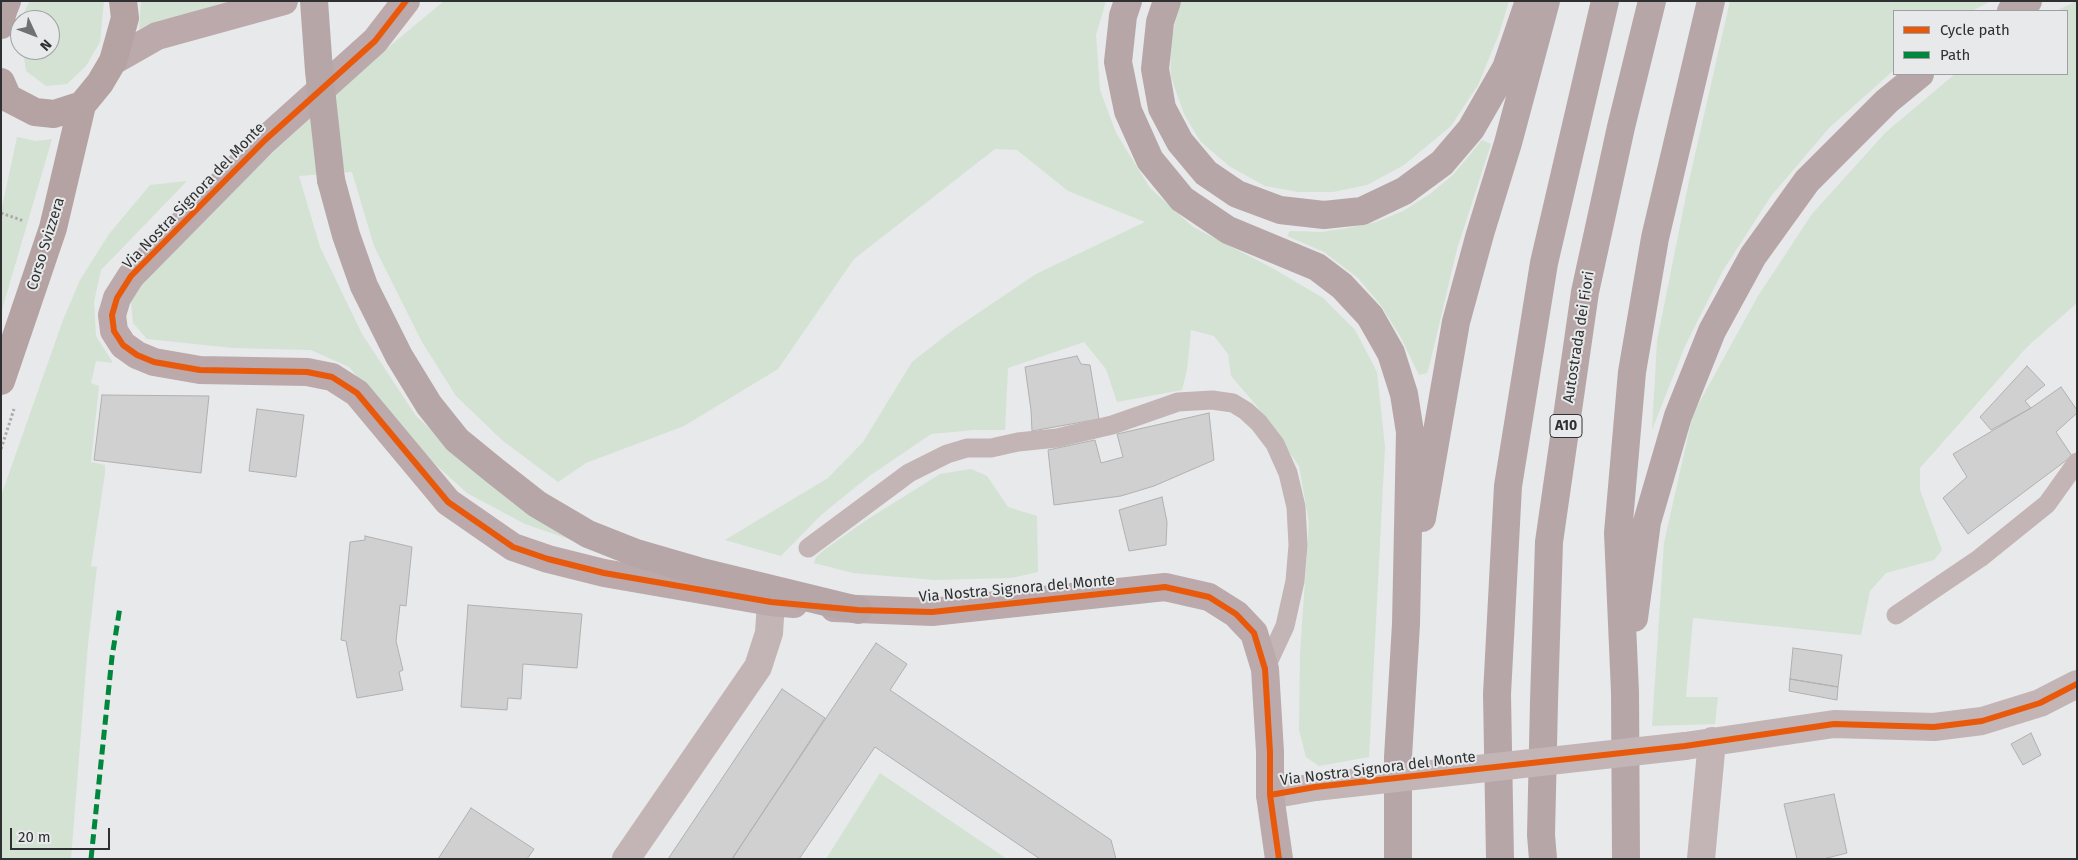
<!DOCTYPE html>
<html>
<head>
<meta charset="utf-8">
<style>
	body { margin:0 }
	#map { position:relative; width:2078px; height:860px; overflow:hidden; background:#e8e9ea; font-family:"Fira Sans",sans-serif }
	canvas { display:block }
	.frame { position:absolute; inset:0; border:2px solid #2f3031; pointer-events:none }
	.legend { position:absolute; left:1893px; top:10px; width:175px; height:65px; box-sizing:border-box; background:#e7e9eb; border:1px solid #9d9fa1; margin:0; padding:6px 9px; list-style:none; font-size:15px; color:#2f3031 }
	.legend li { display:flex; align-items:center; gap:10px; height:25px }
	.legend b { width:25px; border:1px solid #9d9fa1 }
	.north { position:absolute; left:10px; top:10px; width:50px; height:50px; box-sizing:border-box; background:#e7e9eb; border:1px solid #9d9fa1; border-radius:50%; rotate:133deg; font-size:14px; font-weight:700; line-height:20px; text-align:center; color:#2f3031 }
	.north::after { content:''; display:block; margin:auto; width:18px; height:22px; background:#707172; clip-path:polygon(50% 0,100% 100%,50% 72%,0 100%) }
	.scale { position:absolute; left:10px; top:828px; width:100px; height:22px; box-sizing:border-box; border:2px solid #2f3031; border-top:0; padding-left:6px; font-size:15px; line-height:18px; white-space:nowrap; color:#2f3031; -webkit-text-stroke:4px #e7e9eb; paint-order:stroke }
</style>
</head>
<body>
<div id="map">
<canvas width="2078" height="860"></canvas>
<div class="frame"></div>
<ul class="legend">
<li><b style="height:6px;background:#e8590c"></b>Cycle path</li>
<li><b style="height:6px;background:#00873e"></b>Path</li>
</ul>
<div class="north">N</div>
<div class="scale">20 m</div>
</div>
<script>
const c = document.querySelector('canvas').getContext('2d');
c.lineJoin = 'round';
function fillPath(path, color) { c.fillStyle = color; c.fill(path, 'evenodd'); }
const shape = rows => new Path2D(rows.map(r => 'M' + r).join(''));
function strokePath(path, color, width, dash) { c.strokeStyle = color; c.lineWidth = width; c.lineCap = dash ? 'butt' : 'round'; c.setLineDash(dash || []); c.stroke(path); }
function label(font, color, halo, rows, align = 'center') {
  c.font = font + ' "Fira Sans",sans-serif'; c.lineWidth = 4; c.setLineDash([]); c.textBaseline = 'middle'; c.strokeStyle = halo; c.fillStyle = color; for (const [text, x, y, turn = 0] of rows) {
    c.save(); c.translate(x, y); c.rotate((+turn || 0) * Math.PI / 180); c.textAlign = isNaN(turn) ? turn : align; if (halo) c.strokeText(text, 0, 0); c.fillText(text, 0, 0); c.restore();
  }
}
const green = shape([
	[30,1,104,1,100,42,86,66,67,84,46,86,26,71,23,50,50,50,50,20,24,20,25,10],
	[141,1,250,1,161,20,139,29],
	[444,1,1106,1,1096,35,1100,90,1116,133,1150,188,1193,227,1274,269,1323,298,1355,330,1377,372,1385,447,1369,757,1319,766,1306,757,1299,730,1300,654,1309,523,1299,466,1256,405,1231,376,1228,354,1214,336,1191,330,1187,370,1182,390,1117,402,1106,369,1084,342,1008,368,1005,430,974,430,931,434,868,477,821,515,781,556,725,540,828,478,863,442,912,362,953,330,1036,274,1145,222,1068,191,1017,150,995,149,854,259,778,369,684,426,586,463,558,482,503,441,456,396,422,342,374,246,352,172,299,176,320,247,362,334,416,416,477,472,586,545,525,524,467,493,425,455,349,367,311,350,233,348,147,339,133,323,131,302,151,270,271,154,385,50],
	[1181,1,1509,1,1499,34,1478,85,1451,126,1404,165,1367,185,1333,192,1299,192,1265,186,1229,166,1200,141,1184,114,1171,77,1170,42],
	[1730,1,1991,1,1972,11,1894,11,1894,70,1829,128,1771,196,1722,272,1685,346,1652,430,1657,341,1689,181],
	[2077,1,2077,303,2027,347,1920,468,1920,490,1942,550,1934,560,1886,573,1870,591,1861,635,1693,618,1686,697,1718,697,1715,724,1652,726,1664,543,1693,414,1758,296,1812,214,1886,132,1955,74,2067,74,2067,11,2056,11],
	[17,137,36,141,52,139,1,313,1,212],
	[1482,140,1491,144,1457,249,1429,367,1427,373,1419,375,1400,336,1380,304,1358,278,1324,252,1287,236,1290,231,1321,232,1348,228,1376,222,1403,211,1430,194,1453,175],
	[187,181,101,270,94,302,96,336,113,363,96,361,91,383,99,386,91,462,105,465,105,473,91,566,97,567,88,644,71,859,1,859,1,496,63,320,80,280,109,234,150,185],
	[971,469,987,476,1008,507,1037,516,1038,572,1011,578,934,580,853,573,814,563,816,557,824,550,865,521,940,474],
	[880,773,1007,859,826,859]
]);
const building = shape([
	[1077,356,1081,364,1090,365,1099,419,1032,431,1031,410,1025,367,1077,356],
	[2027,366,2045,385,2025,401,2031,408,1991,430,1980,417,2027,366],
	[2061,387,2077,410,2077,413,2056,432,2072,456,1968,534,1943,498,1967,477,1953,454,2031,408,2061,387],
	[102,395,209,396,201,473,94,460,102,395],
	[257,409,304,415,296,477,249,471,257,409],
	[1209,413,1214,460,1154,486,1121,496,1054,505,1048,450,1095,440,1101,463,1123,457,1117,434,1209,413],
	[1162,497,1167,522,1166,545,1129,551,1119,510,1162,497],
	[365,536,412,547,406,606,400,605,396,641,403,670,399,672,403,690,357,698,346,641,341,640,350,542,365,540,365,536],
	[468,605,582,614,577,668,523,664,521,699,508,698,507,710,461,707,468,605],
	[876,643,907,664,890,690,1111,840,1116,859,1040,859,875,747,799,859,732,859,876,643],
	[1793,648,1842,655,1838,687,1790,679,1793,648],
	[1790,679,1838,687,1837,700,1789,691,1790,679],
	[782,689,825,718,732,859,668,859,782,689],
	[2031,733,2041,755,2023,765,2011,744,2031,733],
	[1834,794,1847,853,1823,859,1797,859,1784,804,1834,794],
	[471,808,534,849,527,859,438,859,471,808]
]);
const path = shape([
	[1,213,24,221],
	[1,449,14,409]
]);
const lane = shape([
	[808,548,909,473,947,454,967,448,991,448,1018,442,1057,438,1112,425,1178,402,1212,400,1233,403,1246,411,1259,423,1275,444,1288,473,1296,507,1298,545,1295,581,1285,626,1265,669],
	[1896,615,1980,558,2047,504,2077,462]
]);
const street = shape([
	[1685,746,1834,724,1934,727,1982,721,2040,703,2077,684],
	[1270,795,1315,787],
	[626,859,758,667,769,633,771,602],
	[1701,859,1712,741]
]);
const secondary = shape([
	[406,1,375,41,265,140,131,276,117,298,112,315,114,331,123,345,137,355,154,362,200,370,307,372,332,377,357,393,448,502,513,547,548,559,604,573,771,602,794,604],
	[113,61,157,36,284,1],
	[834,608,932,612,1165,587,1209,597,1236,614,1254,633,1265,669,1270,752,1270,795,1279,859]
]);
const primary = shape([
	[1,25,2,14,7,1],
	[1,82,8,98,35,112,54,114,82,105,100,83,113,61,125,18,123,1],
	[1,381,53,228,82,105]
]);
const highway = shape([
	[1128,1,1123,16,1118,62,1128,111,1150,160,1182,199,1228,230,1317,267,1342,286,1370,316,1391,353,1404,394,1410,432,1406,624,1398,757,1398,859],
	[1167,1,1160,22,1155,69,1162,108,1180,142,1206,173,1237,194,1280,210,1324,215,1362,211,1404,191,1442,163,1471,129,1506,68,1529,1],
	[2011,11,2028,1],
	[331,180,346,235,364,286,399,356,429,405,457,440,495,471,537,504,588,534,636,553,698,571,858,610],
	[1422,518,1456,322,1480,234,1508,143,1546,1],
	[1634,618,1647,522,1678,416,1712,331,1753,256,1807,181,1887,101,1920,74],
	[1500,859,1497,694,1508,486,1544,263,1605,1],
	[1543,859,1541,835,1544,702,1549,542,1585,292,1621,127,1652,1],
	[1626,859,1625,692,1618,533,1632,372,1655,238,1711,1]
]);
const streetBridge = shape([
	[1315,787,1685,746]
]);
const highwayBridge = shape([
	[314,1,319,71,331,180]
]);
const quiet = shape([
	[91,859,112,657,120,607]
]);
const cycleway = shape([
	[406,1,375,41,265,140,131,276,117,298,112,315,114,331,123,345,137,355,154,362,200,370,307,372,332,377,357,393,448,502,513,547,548,559,604,573,771,602,858,610,932,612,1165,587,1209,597,1236,614,1254,633,1265,669,1270,752,1270,795,1279,859],
	[1270,795,1315,787,1685,746,1834,724,1934,727,1982,721,2040,703,2077,684]
]);
const shields = [
	[1566,426,32]
];
const shieldNames = [
	["A10",1566,426]
];
const streetNames = [
	["Via Nostra Signora del Monte",194,196,-46],
	["Corso Svizzera",46,244,-73],
	["Autostrada dei Fiori",1579,337,-81],
	["Via Nostra Signora del Monte",1017,589,-5],
	["Via Nostra Signora del Monte",1378,769,-7]
];
fillPath(green, '#d3e2d3');
fillPath(building, '#d0d0d1');
strokePath(building, '#b0b0b1', 1);
strokePath(path, '#b1a8a9', 3, [2.5, 2.5]);
strokePath(lane, '#c3b4b5', 19);
strokePath(street, '#c3b4b5', 28);
strokePath(secondary, '#bba9ab', 28);
strokePath(primary, '#b5a2a3', 28);
strokePath(highway, '#b7a6a8', 28);
strokePath(streetBridge, '#c3b4b5', 28);
strokePath(highwayBridge, '#b7a6a8', 28);
strokePath(quiet, '#00873e', 5, [10, 5]);
strokePath(cycleway, '#e8590c', 6);
for (const [x, y, w] of shields) { const box = new Path2D(); box.roundRect(x - w / 2, y - 11.5, w, 23, 4); c.fillStyle = '#e7e9eb'; c.fill(box); strokePath(box, '#2f3031', 1); }
label('bold 14px', '#2f3031', null, shieldNames);
label('15px', '#2f3031', '#e7e9eb', streetNames);
</script>
</body>
</html>
